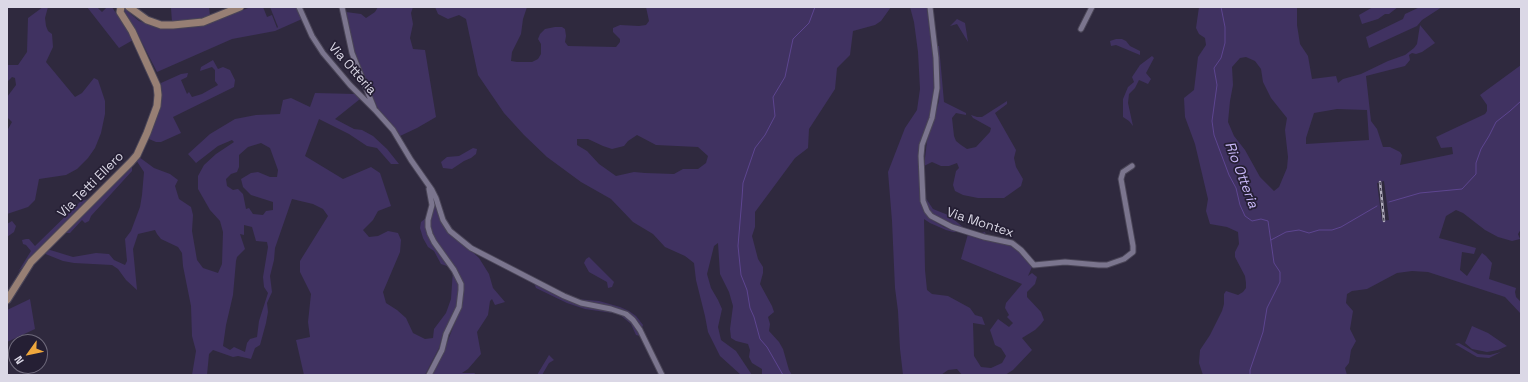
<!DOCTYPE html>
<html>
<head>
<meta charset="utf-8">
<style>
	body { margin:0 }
	#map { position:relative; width:1528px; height:382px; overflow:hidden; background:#2f293e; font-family:"Space Grotesk",sans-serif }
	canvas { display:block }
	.frame { position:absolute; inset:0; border:8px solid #dbd8e6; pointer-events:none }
	.north { position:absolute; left:8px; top:334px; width:40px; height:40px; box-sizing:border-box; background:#251f34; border:1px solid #6e697b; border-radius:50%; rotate:237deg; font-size:11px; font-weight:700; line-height:16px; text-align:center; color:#dbd8e6 }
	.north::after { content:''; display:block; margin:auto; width:14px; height:18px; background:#efa73d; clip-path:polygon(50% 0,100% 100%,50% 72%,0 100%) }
</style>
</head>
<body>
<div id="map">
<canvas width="1528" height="382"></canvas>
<div class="frame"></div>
<div class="north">N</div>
</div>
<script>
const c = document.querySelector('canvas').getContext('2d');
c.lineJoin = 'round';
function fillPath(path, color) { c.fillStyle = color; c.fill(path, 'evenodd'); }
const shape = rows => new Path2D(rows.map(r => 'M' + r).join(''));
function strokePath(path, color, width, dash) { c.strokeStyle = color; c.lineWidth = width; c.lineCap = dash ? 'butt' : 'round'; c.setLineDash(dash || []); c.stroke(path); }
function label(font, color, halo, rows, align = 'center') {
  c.font = font + ' "Space Grotesk",sans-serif'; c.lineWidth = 3.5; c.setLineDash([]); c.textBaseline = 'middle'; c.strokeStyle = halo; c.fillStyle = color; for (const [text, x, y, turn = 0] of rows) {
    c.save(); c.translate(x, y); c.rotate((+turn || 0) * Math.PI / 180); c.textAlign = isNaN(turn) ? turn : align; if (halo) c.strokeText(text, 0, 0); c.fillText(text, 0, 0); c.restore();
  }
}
const green = shape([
	[43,7,48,7,45,18,46,26,48,31,52,34,53,47,46,62,75,97,82,93,94,78,98,80,105,101,105,114,101,133,95,148,88,158,77,169,66,175,39,179,35,200,28,207,7,214,7,131,12,122,7,117,7,97,16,85,15,78,12,77,7,82,7,65,18,65,27,52,28,18],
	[87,7,97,7,102,12,107,7,112,7,133,40,119,48],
	[167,7,209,7,210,16,201,19,172,22,171,8],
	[251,7,263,7,267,17,272,15,277,28,278,27,270,7,297,7,302,19,275,31,232,39,157,72,133,25,124,10,127,8,129,10,127,11,139,21,160,29,175,29,202,25],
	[378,7,413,7,411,13,413,24,410,38,413,49,425,50,436,117,417,128,400,136,395,128,379,111,361,70,354,51,346,12,361,14,366,18,375,12],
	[435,7,527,7,523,19,521,34,512,52,511,61,517,62,532,62,538,59,541,54,541,44,538,39,540,34,545,29,555,27,562,27,565,29,566,36,565,42,568,46,616,47,620,42,620,39,613,32,613,28,620,25,639,26,646,25,649,21,646,7,891,7,881,21,875,25,853,31,850,55,837,68,835,89,809,129,808,148,795,158,755,212,755,227,752,236,758,259,763,267,763,273,760,284,772,306,774,312,768,317,770,324,769,331,779,342,783,349,789,370,792,375,762,375,762,369,752,363,749,357,750,350,748,344,736,341,731,338,730,329,733,306,729,292,720,274,718,243,714,246,707,274,711,288,718,300,722,309,718,327,721,340,736,351,752,375,741,375,720,356,708,332,705,316,696,280,694,263,685,256,665,247,653,234,633,222,611,199,581,182,547,157,524,135,504,113,478,75,466,19,459,15,448,19,438,14],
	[637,135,656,145,698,147,708,156,706,163,698,169,683,169,674,174,645,173,634,172,616,176,599,164,587,151,577,145,577,139,588,139,603,146,612,149,624,146,628,141],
	[910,7,927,7,933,56,934,94,930,116,919,147,921,202,927,215,934,221,944,227,958,232,953,232,946,230,930,223,924,219,925,270,927,290,932,294,948,296,970,308,975,315,982,317,985,325,973,323,974,356,981,367,991,368,1002,363,1006,356,1001,348,995,345,990,330,998,319,1009,327,1013,323,1007,317,1009,315,1005,308,1006,303,1022,284,961,259,968,234,1013,246,1021,252,1032,267,1028,276,1032,273,1037,277,1035,284,1027,292,1027,297,1041,312,1044,320,1041,324,1035,330,1022,338,1032,350,1013,370,1005,375,962,375,957,369,948,370,941,375,903,375,900,349,898,311,895,288,892,221,888,172,905,128,917,110,920,89,918,52,914,22],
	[1199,7,1297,7,1297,25,1300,44,1308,56,1312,79,1336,76,1338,83,1343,79,1361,74,1388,61,1405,55,1414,48,1417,44,1420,25,1435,43,1422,52,1416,54,1412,53,1409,55,1410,60,1405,66,1366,76,1371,121,1377,129,1383,147,1390,147,1400,152,1402,155,1400,165,1453,154,1452,147,1441,148,1436,137,1485,114,1487,111,1487,105,1480,95,1521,65,1521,229,1518,234,1520,239,1512,241,1498,237,1485,230,1463,213,1456,210,1446,216,1439,238,1476,248,1474,254,1462,252,1460,270,1467,276,1482,253,1486,256,1492,263,1489,279,1516,288,1515,292,1516,297,1521,302,1521,314,1505,297,1428,272,1412,271,1397,273,1367,289,1352,291,1347,294,1346,303,1353,311,1350,329,1356,341,1351,350,1349,363,1345,368,1347,375,1203,375,1199,363,1200,350,1210,335,1222,311,1224,304,1224,294,1226,291,1238,295,1243,292,1246,288,1246,283,1245,276,1235,257,1235,252,1239,244,1238,232,1227,227,1210,224,1206,211,1208,199,1195,144,1185,117,1184,98,1194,90,1198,57,1206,45,1205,38,1199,34,1196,28],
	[1246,57,1255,61,1261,69,1263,82,1271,98,1287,118,1285,130,1288,157,1287,168,1279,187,1274,191,1260,177,1245,150,1234,136,1228,122,1230,101,1233,85,1232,67,1240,58],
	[1337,109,1367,110,1369,140,1306,144,1306,138,1314,113],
	[1384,181,1389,220,1382,221,1377,183],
	[1373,7,1398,7,1389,14,1385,14,1378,19,1362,24,1359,15],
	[1420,7,1442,7,1422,20,1417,26,1369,48,1366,37,1403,19,1405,14],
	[957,19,965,23,968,42,957,24,950,26],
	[1116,39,1122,39,1126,41,1130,46,1140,51,1140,55,1116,45,1111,46,1110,41],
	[937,46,939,46,944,102,966,113,966,115,956,113,952,118,954,136,956,141,961,145,967,149,976,147,990,132,991,128,973,118,971,115,977,117,982,117,1007,101,1007,104,995,113,1016,150,1014,158,1016,167,1023,179,1021,186,1004,198,978,198,963,195,955,191,953,185,956,171,959,168,957,163,949,166,941,166,932,162,924,166,927,141,939,101,940,87],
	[1152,56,1154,58,1146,73,1151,79,1148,84,1139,80,1135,88,1129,94,1128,103,1133,126,1129,121,1123,117,1123,99,1128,87,1134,82,1132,77,1140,65],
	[213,60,218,69,223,67,230,70,235,80,234,87,173,117,181,133,161,142,156,142,149,139,160,105,162,96,161,83,181,74,188,73,187,77,181,80,187,94,189,92,192,97,202,94,218,85,215,81,215,70,212,67,200,71,201,67],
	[315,93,355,94,360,99,335,119,354,129,362,130,373,136,387,149,399,164,391,164,377,148,367,146,349,134,319,119,305,156,343,179,371,167,380,173,391,206,378,211,373,220,363,230,369,237,378,236,388,231,398,233,401,240,400,252,383,292,386,303,397,310,406,318,413,333,425,339,433,338,434,329,446,313,451,299,453,270,459,285,456,308,442,337,439,348,425,375,304,375,296,340,310,337,308,322,311,294,300,272,300,261,328,216,323,209,313,204,292,199,275,248,274,260,270,276,272,292,267,303,268,312,266,323,260,345,255,348,251,359,238,356,233,357,213,350,209,354,207,375,192,375,196,351,192,336,191,306,183,266,182,253,178,247,161,239,157,234,155,230,138,234,133,249,137,290,126,280,118,269,112,265,74,263,63,261,43,253,47,249,73,257,96,253,109,254,114,260,125,265,127,261,125,239,131,231,140,207,142,195,144,172,136,160,139,157,154,168,170,174,178,180,175,186,179,199,191,207,193,215,192,231,197,260,203,268,218,273,222,264,223,232,220,221,210,210,198,189,198,176,204,165,216,154,234,142,232,140,218,146,196,163,188,154,210,134,235,119,256,115,280,114,283,100,291,98,310,107],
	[261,143,270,148,278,170,277,177,270,177,258,172,251,173,241,179,243,187,251,195,273,202,273,210,266,211,263,215,253,214,249,208,246,209,243,194,238,189,233,190,227,186,226,179,231,174,237,172,239,167,239,155,248,147],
	[244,225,252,227,256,241,267,242,268,247,263,277,264,287,268,293,259,321,257,337,250,339,247,343,245,352,234,347,230,350,223,346,226,325,233,295,236,261,237,257,245,249,240,234,244,235],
	[473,148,477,149,476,154,471,158,464,161,452,169,443,168,441,162,447,157,459,156],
	[132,165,132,171,91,216,89,221,85,223,82,220,70,233,63,233],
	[925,197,933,209,948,215,963,227,981,233,985,232,986,235,950,224,935,216,927,207],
	[434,198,443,224,479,258,489,274,493,288,505,302,495,305,492,299,490,301,488,315,477,332,481,354,468,369,462,373,475,373,474,375,432,375,443,353,459,312,464,287,462,280,433,237,429,224,433,205],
	[89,199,46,241,18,272,31,251,26,245,23,244,22,240,26,239,29,239,35,246,81,201],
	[426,218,426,227,428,235,440,255,450,267,441,264,434,251,428,247,423,238,420,228,421,222],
	[12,221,16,226,14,232,7,237,7,224],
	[589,257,614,282,612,287,608,288,607,282,589,272,584,263,586,259],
	[534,283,567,300,579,304,610,310,627,317,632,322,640,336,636,335,631,324,619,314,585,309,567,303,536,288],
	[30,299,35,329,7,342,7,310],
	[576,299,599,301,620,307,629,311,636,316,643,325,642,328,635,318,624,310],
	[1472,326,1488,333,1507,346,1498,350,1487,352,1472,349,1465,343],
	[1459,343,1478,354,1490,355,1501,352,1489,358,1477,357,1455,344],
	[549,355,554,360,549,363,542,375,537,375]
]);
const stream = shape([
	[1221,7,1225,27,1225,43,1221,58,1214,68,1217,85,1212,121,1214,135,1229,175,1236,188,1240,205,1245,216,1252,221,1261,219,1268,221,1274,263,1280,272,1280,282,1267,308,1263,332,1250,370,1250,375],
	[1389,202,1420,193,1462,189,1476,174,1476,163,1481,149,1489,136,1496,122,1510,111,1521,101],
	[1271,240,1286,232,1299,230,1309,233,1319,230,1332,230,1341,227,1377,206],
	[783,375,767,347,760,339,754,317,750,308,747,290,741,275,738,246,742,198,743,183,755,148,765,135,775,116,773,97,785,77,793,39,809,23,815,7]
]);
const minor = shape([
	[299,7,312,36,323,53,350,85,376,111,393,130,411,160,432,190,436,198,443,220,450,231,471,248,564,296,581,303,611,309,626,314,633,320,640,330,662,375],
	[342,7,352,53,374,108],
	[930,7,936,58,937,88,932,118,922,145,921,156,923,201,927,211,931,216,952,227,984,237,1012,243,1021,250,1034,265,1065,262,1099,265,1107,265,1124,259,1133,252,1133,246,1121,179,1123,172,1132,166],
	[1081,29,1092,7],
	[429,189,432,205,428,220,428,227,430,234,434,242,454,270,461,284,461,290,459,307,446,334,442,350,429,375]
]);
const secondary = shape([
	[129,7,147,20,161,25,173,25,203,22,240,7],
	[7,300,31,262,131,162,137,155,147,133,157,106,158,95,157,86,132,31,120,12,121,7]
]);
const rail = shape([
	[1380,182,1384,221]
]);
const streetNames = [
	["Via Otteria",352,69,48],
	["Via Tetti Ellero",91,185,-45],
	["Via Montex",980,223,18]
];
const waterNames = [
	["Rio Otteria",1241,175,69]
];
fillPath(green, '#403261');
strokePath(stream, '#5d4590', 1);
strokePath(minor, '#4a4557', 7);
strokePath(secondary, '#4a4557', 9);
strokePath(minor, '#7b758e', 5);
strokePath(secondary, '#977f74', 7);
strokePath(rail, '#b0acbc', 2.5);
strokePath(rail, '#251f34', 1, [3]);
label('13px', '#dbd8e6', '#251f34', streetNames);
label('italic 14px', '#c8b7f7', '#251f34', waterNames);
</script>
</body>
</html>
